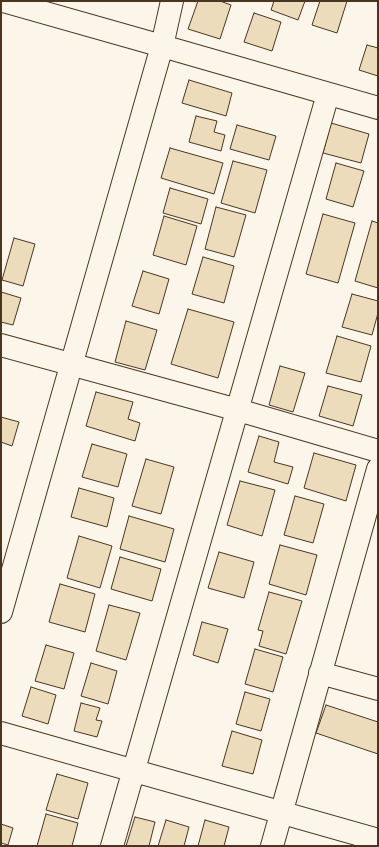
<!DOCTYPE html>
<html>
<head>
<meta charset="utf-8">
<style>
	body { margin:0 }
	#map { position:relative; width:379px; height:847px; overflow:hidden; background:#fbf6e9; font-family:Rubik,sans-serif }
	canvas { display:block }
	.frame { position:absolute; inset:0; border:2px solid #4a3520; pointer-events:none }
</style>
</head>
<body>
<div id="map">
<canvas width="379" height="847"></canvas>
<div class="frame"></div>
</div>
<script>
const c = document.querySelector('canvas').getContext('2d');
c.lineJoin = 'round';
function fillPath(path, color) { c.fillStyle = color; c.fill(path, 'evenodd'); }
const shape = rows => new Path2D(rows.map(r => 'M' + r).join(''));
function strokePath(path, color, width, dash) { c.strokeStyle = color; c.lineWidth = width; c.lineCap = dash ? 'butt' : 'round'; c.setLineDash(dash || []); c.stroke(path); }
const building = shape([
	[198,1,220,1,231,5,220,39,188,29,198,1],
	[274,1,305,1,298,20,271,10,274,1],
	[320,1,347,1,337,33,312,25,320,1],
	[254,13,281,22,272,51,244,42,254,13],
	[367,45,378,48,378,76,359,70,367,45],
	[189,80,232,93,226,116,182,103,189,80],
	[196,116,217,121,214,132,225,135,221,151,189,142,196,116],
	[331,123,369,134,361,163,323,153,331,123],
	[237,125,276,136,269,160,230,149,237,125],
	[170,148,223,163,214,194,161,178,170,148],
	[233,161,267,170,255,213,221,203,233,161],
	[336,163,364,171,353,207,326,199,336,163],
	[170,188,208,199,201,224,163,213,170,188],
	[216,207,246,215,234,257,205,249,216,207],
	[323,214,355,223,338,283,306,274,323,214],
	[164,216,197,226,186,265,153,255,164,216],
	[372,221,378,223,378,288,355,281,372,221],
	[14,238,35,244,23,286,2,280,14,238],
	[203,257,234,266,224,303,192,294,203,257],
	[143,271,169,279,159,314,132,306,143,271],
	[1,292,21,298,13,325,1,322,1,292],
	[352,294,378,301,378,313,372,335,342,327,352,294],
	[188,309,234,322,218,378,171,364,188,309],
	[126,321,157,330,145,370,115,362,126,321],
	[337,336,371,346,361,382,326,373,337,336],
	[280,366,305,373,293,412,269,405,280,366],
	[328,386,362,395,353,426,319,416,328,386],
	[96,392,133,402,128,419,140,423,135,441,86,426,96,392],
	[1,417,19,422,12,446,1,442,1,417],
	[259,436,279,442,274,462,293,467,288,484,248,472,259,436],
	[92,444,127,454,118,487,82,477,92,444],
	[314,453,356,465,346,501,304,488,314,453],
	[146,459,174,467,161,514,132,506,146,459],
	[240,481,275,490,262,536,227,525,240,481],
	[79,488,114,498,107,527,71,517,79,488],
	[295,496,324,504,313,543,284,535,295,496],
	[129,516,174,529,165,562,120,549,129,516],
	[79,536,112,546,100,588,67,578,79,536],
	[280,545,317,555,306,595,269,584,280,545],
	[219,552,254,562,244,598,208,588,219,552],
	[120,557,161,569,152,601,111,589,120,557],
	[60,584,95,594,85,632,49,622,60,584],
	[269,592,302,601,286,654,259,646,263,631,258,630,269,592],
	[109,605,140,613,126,660,96,651,109,605],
	[202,622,228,629,218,663,193,655,202,622],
	[46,645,74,653,64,689,35,681,46,645],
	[255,649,283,657,273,692,245,684,255,649],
	[91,663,117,671,108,704,81,696,91,663],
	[31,687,56,695,48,724,22,716,31,687],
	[245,692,270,699,261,731,236,724,245,692],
	[81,703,100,708,96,720,102,721,97,737,74,731,81,703],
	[326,705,378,722,378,754,316,733,326,705],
	[232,731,262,740,253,774,222,766,232,731],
	[57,774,88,783,78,819,46,810,57,774],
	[46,814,78,823,72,846,37,846,46,814],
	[135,817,155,822,149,846,126,846,135,817],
	[166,820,189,827,184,846,158,846,166,820],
	[205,820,229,827,224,846,198,846,205,820],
	[1,824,13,828,8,845,1,843,1,824]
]);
const minor = shape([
	[172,1,162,46,378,108],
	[1,345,238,410,378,451],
	[320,673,378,689],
	[1,733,378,840],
	[112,846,328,94],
	[272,846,378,469]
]);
const tertiary = shape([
	[1,612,162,46,3,1]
]);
fillPath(building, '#ecdcbc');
strokePath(building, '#4a3520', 1);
strokePath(minor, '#4a3520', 24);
strokePath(tertiary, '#4a3520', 24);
strokePath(minor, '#fbf6e9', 22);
strokePath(tertiary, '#fbf6e9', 22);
</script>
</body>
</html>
